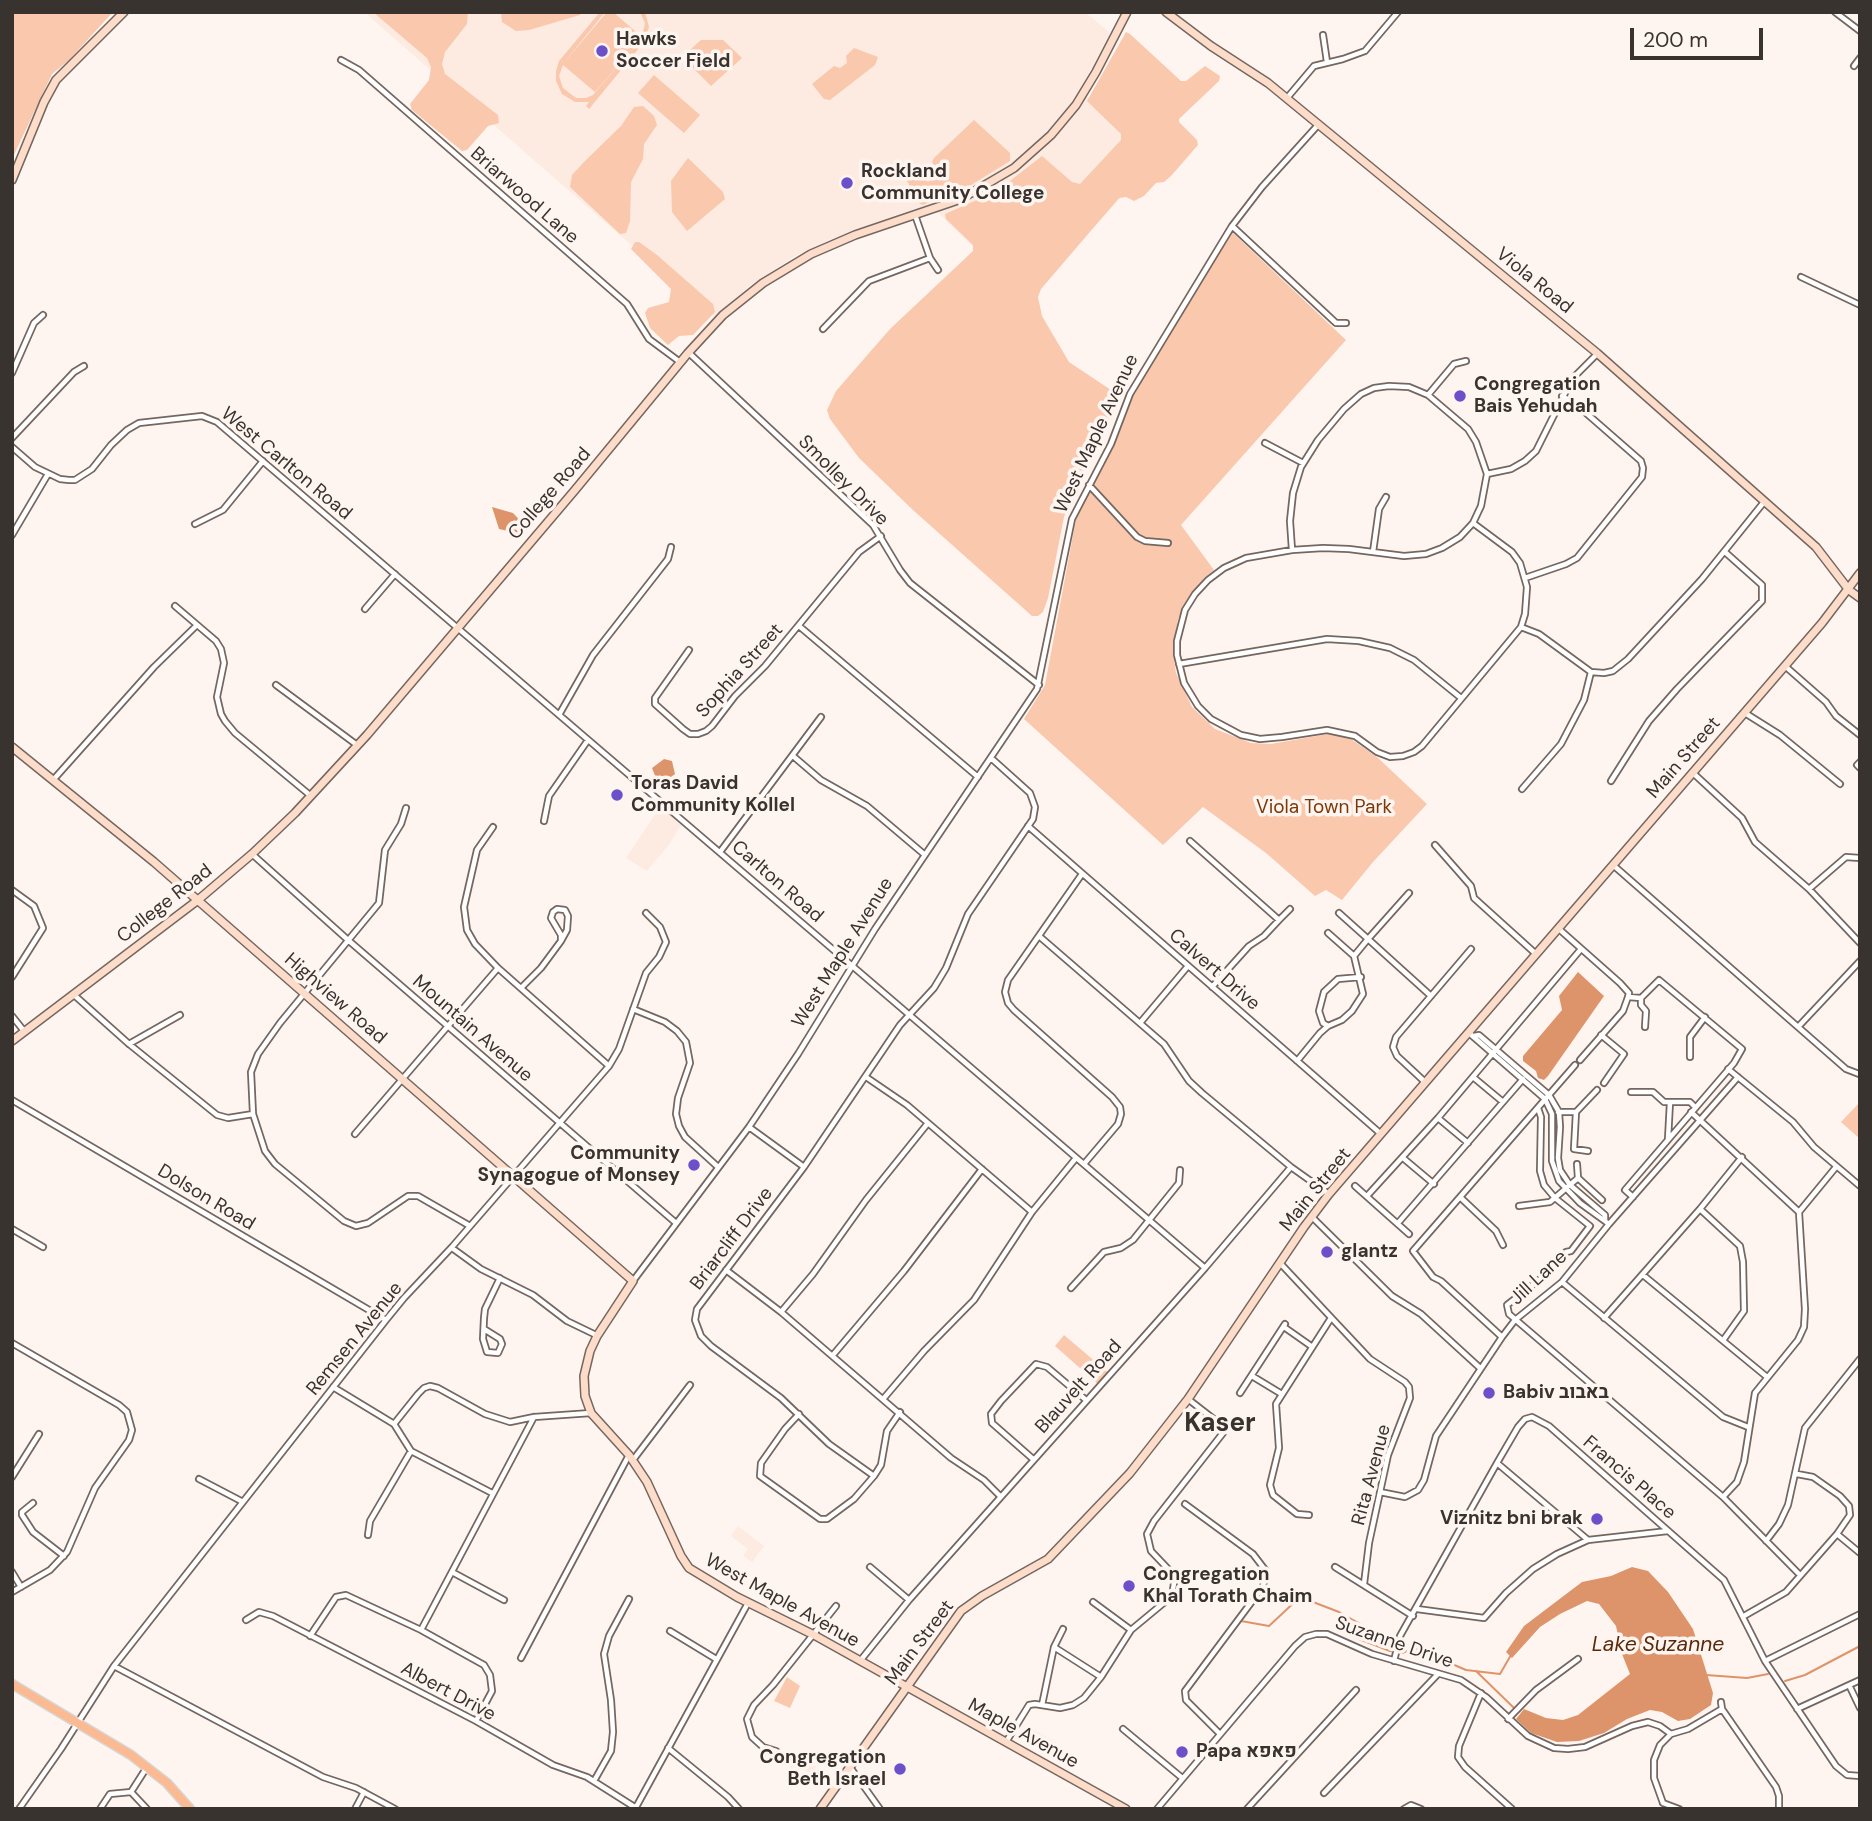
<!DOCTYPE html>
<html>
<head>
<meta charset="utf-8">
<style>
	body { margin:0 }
	#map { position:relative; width:1872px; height:1821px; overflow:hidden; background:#fff5f0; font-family:"DM Sans",sans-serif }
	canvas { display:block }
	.frame { position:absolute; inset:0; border:14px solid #393330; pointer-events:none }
	.scale { position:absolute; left:1630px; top:28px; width:133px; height:32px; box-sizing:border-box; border:4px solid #393330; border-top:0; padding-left:9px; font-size:21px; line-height:24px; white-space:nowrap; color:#393330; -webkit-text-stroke:5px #fff5f0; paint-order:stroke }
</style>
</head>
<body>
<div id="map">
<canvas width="1872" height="1821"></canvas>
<div class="frame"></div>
<div class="scale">200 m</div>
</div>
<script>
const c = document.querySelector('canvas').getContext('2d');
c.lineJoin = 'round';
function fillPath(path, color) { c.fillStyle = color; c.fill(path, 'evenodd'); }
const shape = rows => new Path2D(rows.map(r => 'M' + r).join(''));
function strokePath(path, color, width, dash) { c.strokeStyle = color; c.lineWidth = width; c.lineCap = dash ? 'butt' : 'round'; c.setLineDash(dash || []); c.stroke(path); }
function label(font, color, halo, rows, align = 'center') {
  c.font = font + ' "DM Sans",Heebo,sans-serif'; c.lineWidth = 7; c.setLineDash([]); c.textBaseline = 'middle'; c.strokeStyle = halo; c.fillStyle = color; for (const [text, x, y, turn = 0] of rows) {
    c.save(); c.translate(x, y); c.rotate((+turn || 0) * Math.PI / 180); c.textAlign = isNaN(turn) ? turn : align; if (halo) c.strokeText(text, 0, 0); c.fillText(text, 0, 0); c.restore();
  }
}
const built = shape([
	[364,12,1085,12,1110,33,1080,90,1155,161,1027,299,930,205,831,239,797,255,749,286,714,317],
	[660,807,681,825,668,846,647,871,626,858],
	[738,1526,764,1546,752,1562,743,1556,748,1549,731,1536],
	[1031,1728,1059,1744,1054,1754,1025,1739],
	[800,1754,816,1767,810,1774,802,1768,793,1780,784,1774]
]);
const green = shape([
	[12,12,113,12,69,60,52,74,12,159],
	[373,12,468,12,467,24,445,52,442,64,445,74,498,115,499,123,488,126,467,150,462,151,412,110,410,104,429,80,431,67,427,58],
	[501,12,580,12,580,15,529,30,516,31,502,22],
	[600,12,605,12,563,64,607,12,613,12,642,37,645,23,640,12,645,12,649,27,644,42,589,109,586,106,589,102,575,102,562,94,556,81,556,71,559,61],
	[642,38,593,95,586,98,576,98,563,88,559,76,563,65,595,92],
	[1126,32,1130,34,1181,81,1186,81,1205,66,1220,76,1219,81,1179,119,1179,122,1197,140,1198,145,1171,176,1164,182,1156,183,1144,196,1134,201,1126,197,1119,198,1041,289,1038,297,1042,316,1069,362,1117,394,1119,399,1072,496,1064,517,1048,598,1043,612,1038,616,1032,616,914,511,859,458,830,419,827,410,836,391,890,329,973,251,973,245,946,219,945,214,988,195,994,196,1000,201,1005,201,1008,196,1005,189,1006,184,1042,156,1072,182,1080,184,1121,140,1121,134,1087,101],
	[701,40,723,40,742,58,711,86,682,57],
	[854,48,878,57,875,65,830,100,824,99,812,84,834,66,840,68,847,63,846,56],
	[654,75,700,115,684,133,638,93],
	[643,106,654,116,657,125,644,144,643,159,631,182,630,221,626,233,620,234,570,187,572,175,585,161,621,126,634,107],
	[974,120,1010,153,1010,161,971,185,923,205,920,204,906,179,916,171,928,182,938,175,939,173,932,162,934,158],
	[688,158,723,192,725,199,687,231,672,212,671,181],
	[1232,232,1346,340,1181,525,1214,570,1205,577,1186,601,1178,619,1173,653,1176,673,1192,707,1215,729,1251,743,1271,744,1328,734,1345,735,1377,757,1427,804,1373,862,1342,900,1326,890,1315,896,1266,853,1203,807,1163,845,1024,719,1045,685,1076,519,1113,444,1134,385],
	[635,242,639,242,657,255,713,304,715,312,693,335,679,336,668,345,650,328,645,313,648,308,669,302,671,289,631,249],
	[1860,1102,1860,1139,1841,1122],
	[1064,1335,1110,1374,1099,1385,1055,1346],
	[787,1677,800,1686,790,1708,774,1701]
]);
const water = shape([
	[492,507,513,513,529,530,517,533,499,529],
	[664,759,672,761,675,774,667,780,656,778,652,768],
	[1578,972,1604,996,1548,1076,1544,1080,1538,1078,1536,1071,1523,1061,1523,1056,1562,1010,1559,996],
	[1632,1567,1648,1571,1668,1592,1693,1629,1713,1693,1711,1705,1690,1719,1678,1721,1662,1712,1650,1710,1627,1719,1604,1733,1579,1741,1557,1742,1531,1733,1516,1719,1524,1709,1546,1718,1563,1720,1578,1715,1630,1674,1622,1654,1616,1626,1599,1604,1587,1601,1560,1614,1540,1627,1512,1658,1506,1652,1524,1626,1582,1582,1611,1576]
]);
const stream = shape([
	[1241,1621,1269,1626,1300,1597,1339,1612,1362,1625,1359,1639,1390,1651,1402,1653,1415,1648,1466,1670,1500,1674,1511,1655],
	[1476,1671,1514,1708],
	[1706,1675,1747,1678,1768,1674],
	[1785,1681,1805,1675,1860,1646]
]);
const street = shape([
	[1835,12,1860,31],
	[1323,35,1327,62],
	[341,60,359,70,627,304,649,339,680,362],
	[1854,66,1860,58],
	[1287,98,1314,66,1343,59,1365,51,1398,12],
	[915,215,930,258,938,270],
	[1232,226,1336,323,1346,323],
	[1801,277,1860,305],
	[823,329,869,281,930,258],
	[689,353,873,525,900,570,910,583,1039,685],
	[12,373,34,323,43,315],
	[1428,395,1454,364,1466,361],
	[12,438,74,372,84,366],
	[1265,443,1303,463],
	[12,447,35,467,60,479,69,480,75,480,92,469,111,445,127,430,139,423,202,416,217,422,1205,1268],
	[1089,485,1137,537,1145,541,1168,543],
	[1473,523,1512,552,1520,563,1527,587,1525,614,1521,627,1422,746,1414,752,1403,756,1390,757,1377,752,1355,736,1327,730,1282,737,1260,739,1241,735,1211,719,1198,706,1184,683,1177,655,1177,641,1185,610,1195,594,1208,580,1224,568,1246,558,1292,550,1323,548,1349,549,1404,556,1426,554,1442,548,1460,537,1473,523,1481,506,1487,474,1511,469,1525,461,1536,451,1572,379,1597,354],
	[195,524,223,510,263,461],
	[12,535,48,474],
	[1292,550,1290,521,1293,493,1301,467,1318,440,1344,409,1361,394,1374,388,1389,386,1409,387,1428,395,1468,429,1476,442,1487,474],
	[1373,552,1379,509,1386,497],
	[1525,578,1566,564,1577,558,1642,477,1643,468,1641,461,1578,406,1562,396],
	[175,606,216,641,221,649,224,663,217,697,221,714,225,721,235,733,311,796],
	[365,609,395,574],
	[799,626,978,777],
	[1521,627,1539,634,1591,672,1604,673,1613,671,1628,659,1702,579,1764,502],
	[689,650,655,698,655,704,683,729,690,734,698,734,706,731,712,726,735,696,765,666,859,552,881,536],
	[1179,664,1327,639,1359,641,1390,648,1414,660,1461,698],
	[1785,666,1826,702,1836,716,1860,735],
	[276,685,357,745],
	[1745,713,1780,735,1840,784],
	[559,715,593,655,668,559,671,547],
	[793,756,821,780,867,806,925,855],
	[1860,762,1857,765,1860,768],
	[1693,773,1742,818,1755,842,1809,889,1860,943],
	[54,779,154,667,197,625],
	[1611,781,1649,721,1677,689,1762,601,1762,585,1725,552],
	[1522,789,1561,744,1584,700,1591,672],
	[406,808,401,824,385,850,379,903,280,1023,258,1054,251,1072,253,1114,265,1151,275,1164,344,1221,356,1226,368,1223,408,1196,418,1196,470,1226],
	[544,821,549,796,588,740],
	[1028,826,1381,1134],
	[493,827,477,850,464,907,467,930,475,944,498,968,609,1066],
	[1190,841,1279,920,1264,936,1249,946,1212,987],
	[1435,845,1471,886,1474,898,1536,954],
	[720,852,821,717],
	[252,854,348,940,676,1223],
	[1613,865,1846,1069,1859,1074],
	[1082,874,1008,980,1005,992,1008,1003,1014,1010,1112,1097,1120,1107,1121,1114,1118,1124,1084,1164],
	[1809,889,1846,857,1860,858],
	[12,890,34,906,43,928,12,977],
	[1339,913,1368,939,1409,893],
	[1279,920,1290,909],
	[1559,929,1620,983,1629,993,1628,997,1641,998,1659,980,1742,1049,1734,1063,1625,1190,1633,1197],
	[1039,936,1164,1044,1189,1081,1202,1093,1291,1167],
	[1354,956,1368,939,1431,996],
	[521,988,541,968,561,941,561,935,551,918,553,912,557,909,565,910,568,916,567,930,561,941],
	[73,994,129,1044,217,1115,228,1118,253,1114],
	[1641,998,1641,1005,1646,1011,1645,1027],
	[633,1009,665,1022,677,1031,686,1042,690,1063,678,1098,676,1114,679,1126,685,1137,718,1167],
	[12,1016,24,1031],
	[1140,1023,1188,966],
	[1328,1026,1323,1023,1319,1011,1324,992,1338,979,1361,977],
	[1798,1027,1860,961],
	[1469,1033,1545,1099,1552,1114,1552,1161,1559,1181,1580,1203,1609,1224],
	[1601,1035,1624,1054,1604,1083],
	[1474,1036,1479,1035,1549,1095,1559,1112,1560,1127,1558,1158,1560,1170,1570,1185,1605,1215,1605,1220],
	[129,1044,180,1015],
	[1690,1057,1690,1037,1705,1017],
	[1580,1060,1623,1011,1628,997],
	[1297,1061,1320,1033,1328,1026,1342,1020,1352,1011,1363,994,1354,956,1328,933],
	[1728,1069,1793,1122,1814,1147,1860,1186],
	[866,1077,907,1105,1032,1212],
	[1473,1077,1503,1102],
	[1425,1082,1397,1056,1393,1047,1396,1037,1471,949],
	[1631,1092,1653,1092,1664,1102,1690,1102,1695,1107],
	[12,1100,386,1320],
	[1538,1108,1541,1117,1540,1171,1544,1185,1555,1198,1590,1226,1571,1251,1566,1252,1553,1269,1507,1305,1509,1314,1723,1497,1800,1575],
	[1558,1112,1576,1112,1597,1090],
	[1576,1112,1574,1149,1588,1151],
	[1691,1112,1799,1212],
	[1438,1118,1468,1143],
	[749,1127,804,1167],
	[355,1134,498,968],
	[1668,1139,1670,1102],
	[1403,1158,1434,1184],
	[1578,1178,1602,1200],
	[1355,1186,1409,1234],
	[1367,1196,1438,1118,1581,949],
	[1461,1198,1496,1231,1503,1245],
	[1519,1206,1550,1202,1578,1178,1577,1164],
	[1700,1209,1740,1246,1743,1262,1744,1311,1724,1339],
	[1312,1217,1392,1296,1421,1314,1480,1368],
	[1398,1223,1523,1079],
	[12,1229,43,1247],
	[452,1248,481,1269,533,1295,567,1321,596,1335],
	[1280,1263,1370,1359,1405,1382,1409,1387,1410,1398,1388,1455,1369,1543,1364,1584],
	[726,1270,781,1312,951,1458,984,1480,1000,1496],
	[1643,1275,1767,1377],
	[633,1281,749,1127,798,1054,875,929,1037,689,1072,519,1111,444,1130,394,1232,226,1262,187,1318,125],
	[1562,1282,1723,1417,1748,1427],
	[1071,1288,1104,1252,1121,1248,1133,1240,1179,1183,1180,1170],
	[781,1312,813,1274,866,1200,928,1123],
	[1604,1318,1700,1209,1742,1157],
	[1284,1327,1311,1346],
	[484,1329,500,1339,502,1344,498,1353,487,1352,483,1339,484,1318,485,1309,500,1278],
	[1502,1337,1441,1281,1433,1277,1413,1251,1575,1065],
	[12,1343,119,1405,127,1412,132,1430,129,1440,95,1488,67,1552,50,1570,12,1592],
	[833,1355,904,1271,982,1169],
	[1252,1376,1280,1393],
	[333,1387,394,1424,411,1451,492,1493],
	[1240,1393,1285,1324],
	[884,1398,924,1351,974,1300,1032,1212,1076,1158],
	[799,1414,785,1429,761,1463,760,1476,820,1519,827,1519,854,1499,874,1476,881,1465,887,1431,900,1412],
	[394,1424,418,1394,424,1388,430,1386,438,1388,485,1414,510,1422,534,1417,591,1413],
	[1033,1459,992,1423,991,1414,1001,1401,1036,1364,1047,1367,1086,1400],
	[633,1460,690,1385],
	[1497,1463,1588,1540],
	[874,1476,829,1444,781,1398,711,1346,701,1336,695,1320,697,1309,804,1167,900,1025,934,988,946,968,968,914,1033,819,1035,807,1030,793,991,758],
	[12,1477,39,1434],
	[199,1479,243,1502],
	[1380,1492,1405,1497,1418,1490,1424,1480,1436,1436,1502,1337,1515,1320,1562,1282,1609,1224,1738,1077],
	[1723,1497,1737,1482,1744,1462,1755,1393,1798,1340,1804,1327,1805,1309,1799,1212,1836,1167],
	[33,1503,22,1512,22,1515,33,1532,64,1556],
	[1185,1504,1253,1554,1266,1571,1266,1577,1262,1588,1185,1691,1186,1700,1220,1734],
	[1309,1515,1297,1514,1273,1495,1270,1485,1279,1448,1276,1404,1331,1318],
	[1837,1534,1860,1553],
	[368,1535,370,1521,411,1451],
	[1766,1541,1779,1524,1788,1505,1805,1428,1860,1359],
	[870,1567,909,1600],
	[1335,1567,1413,1616],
	[12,1572,21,1587],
	[452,1572,504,1600],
	[1093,1602,1131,1630],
	[1417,1609,1484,1618,1506,1593,1533,1569,1557,1554,1588,1540,1668,1531],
	[1744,1616,1786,1592,1837,1534,1850,1515,1849,1506,1840,1496,1813,1477,1797,1474],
	[246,1620,259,1612,273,1616,476,1721,553,1765,587,1777,636,1808],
	[421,1630,534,1417],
	[670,1631,716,1659],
	[310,1636,336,1597,346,1595,421,1630,484,1665,490,1675,492,1691,476,1721],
	[1054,1647,1101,1677],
	[521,1658,629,1455],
	[860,1661,909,1600,1205,1268,1291,1167,1329,1194],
	[1394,1661,1400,1636,1497,1463,1518,1427,1525,1419,1532,1417,1549,1426,1724,1580,1765,1661,1836,1766,1847,1775,1860,1776],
	[1765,1661,1860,1614],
	[114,1666,323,1777,356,1788,395,1809],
	[1849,1685,1860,1708],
	[1481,1693,1459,1746,1458,1757,1465,1767,1512,1809],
	[1721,1702,1722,1709],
	[1042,1705,1054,1647,1063,1629],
	[1797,1709,1860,1680],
	[1508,1719,1536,1690,1578,1659],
	[1123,1729,1181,1777],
	[1006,1742,1029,1705,1035,1704,1060,1708,1073,1705,1084,1698,1101,1677,1131,1630,1172,1596,1174,1583,1171,1572,1151,1551,1147,1534,1154,1521,1223,1433,1220,1424,1188,1399],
	[668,1748,728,1797,739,1809],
	[776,1751,763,1747,752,1737,747,1719,754,1705,773,1685,836,1606],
	[850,1767,880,1809],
	[594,1781,611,1751,613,1732,611,1700,604,1654,609,1636,629,1599],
	[131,1792,147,1809],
	[1324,1793,1438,1674],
	[1663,1803,1654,1778,1654,1760,1660,1745,1671,1734,1688,1729,1722,1709,1776,1787,1779,1796,1779,1809],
	[1663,1803,1679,1809],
	[19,1809,61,1749,114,1666,386,1320,404,1298,452,1247,609,1066,619,1049,646,973,659,957,666,942,660,927,646,913],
	[100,1809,110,1794,131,1792,147,1767],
	[355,1809,364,1792],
	[635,1809,748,1603],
	[1157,1809,1295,1646,1305,1637,1316,1634,1327,1634,1372,1654,1461,1680,1486,1697,1528,1736,1554,1748,1568,1749,1585,1747,1632,1726,1648,1722,1660,1726,1671,1734],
	[1247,1809,1356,1690],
	[1404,1809,1411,1805,1421,1809]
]);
const secondary = shape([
	[1166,12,1211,46,1268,83,1597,353,1816,547,1849,590,1860,598],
	[12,180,44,102,56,80,124,12],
	[12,747,154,862,633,1281,597,1336,590,1351,584,1376,585,1396,591,1413,629,1455,647,1482,681,1556,689,1568,737,1597,814,1635,1126,1809],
	[12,1041,198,900,252,854,295,813,367,735,575,490,688,353,723,315,763,283,811,254,855,235,961,199,1014,168,1051,135,1076,105,1096,72,1127,12],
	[820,1809,961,1611,982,1596,1048,1559,1130,1473,1188,1399,1304,1227,1329,1194,1822,623,1860,573]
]);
const primary = shape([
	[12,1684,131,1755,167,1783,190,1809]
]);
const markers = [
	[602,51,7,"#6b50c9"],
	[847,183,7,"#6b50c9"],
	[1460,396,7,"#6b50c9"],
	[617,795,7,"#6b50c9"],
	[694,1165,7,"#6b50c9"],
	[1327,1252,7,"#6b50c9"],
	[1489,1393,7,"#6b50c9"],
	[1597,1519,7,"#6b50c9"],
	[1129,1586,7,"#6b50c9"],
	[1182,1752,7,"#6b50c9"],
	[900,1769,7,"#6b50c9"]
];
const poiNames = [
	["Hawks",616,40],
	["Soccer Field",616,62],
	["Rockland",861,172],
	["Community College",861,194],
	["Congregation",1474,385],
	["Bais Yehudah",1474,407],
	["Toras David",631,784],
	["Community Kollel",631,806],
	["Community",680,1154,"right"],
	["Synagogue of Monsey",680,1176,"right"],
	["glantz",1341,1252],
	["Babiv באבוב",1503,1393],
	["Viznitz bni brak",1583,1519,"right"],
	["Congregation",1143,1575],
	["Khal Torath Chaim",1143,1597],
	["Papa פאפא",1196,1752],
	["Congregation",886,1758,"right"],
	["Beth Israel",886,1780,"right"]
];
const streetNames = [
	["Briarwood Lane",524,196,41],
	["Viola Road",1534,281,39],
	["West Maple Avenue",1097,434,-65],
	["West Carlton Road",286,464,40],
	["Smolley Drive",843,481,45],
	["College Road",550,494,-49],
	["Sophia Street",740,671,-48],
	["Main Street",1684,758,-49],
	["Carlton Road",777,882,41],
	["College Road",165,904,-38],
	["West Maple Avenue",843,953,-58],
	["Calvert Drive",1214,970,41],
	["Highview Road",335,999,41],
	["Mountain Avenue",472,1029,41],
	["Main Street",1316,1190,-51],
	["Dolson Road",206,1198,31],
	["Briarcliff Drive",732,1239,-53],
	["Jill Lane",1539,1278,-43],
	["Remsen Avenue",355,1339,-51],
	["Blauvelt Road",1079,1387,-48],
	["Rita Avenue",1372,1475,-75],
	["Francis Place",1629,1478,41],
	["West Maple Avenue",782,1601,29],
	["Main Street",920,1643,-53],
	["Suzanne Drive",1394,1643,19],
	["Albert Drive",448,1692,28],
	["Maple Avenue",1023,1734,29]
];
const parkNames = [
	["Viola Town Park",1324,808]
];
const waterNames = [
	["Lake Suzanne",1658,1645]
];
const districtNames = [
	["Kaser",1220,1424]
];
fillPath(built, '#fdeae0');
fillPath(green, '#fac8ad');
fillPath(water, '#de946b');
strokePath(stream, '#de946b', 2);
strokePath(street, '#756760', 8);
strokePath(secondary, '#756760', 10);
strokePath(primary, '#d7d6d6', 11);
strokePath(street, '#fff', 4.5);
strokePath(secondary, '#fddcc9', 7);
strokePath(primary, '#fbba92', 8);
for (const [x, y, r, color] of markers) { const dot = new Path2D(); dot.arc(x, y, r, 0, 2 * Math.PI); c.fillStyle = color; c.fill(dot); strokePath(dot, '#fff5f0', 2.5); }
label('bold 19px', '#393330', '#fff5f0', poiNames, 'left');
label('19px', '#393330', '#fff5f0', streetNames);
label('19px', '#7c3806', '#fff5f0', parkNames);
label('italic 21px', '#582909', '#fff5f0', waterNames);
label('bold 26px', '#393330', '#fff5f0', districtNames);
</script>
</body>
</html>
